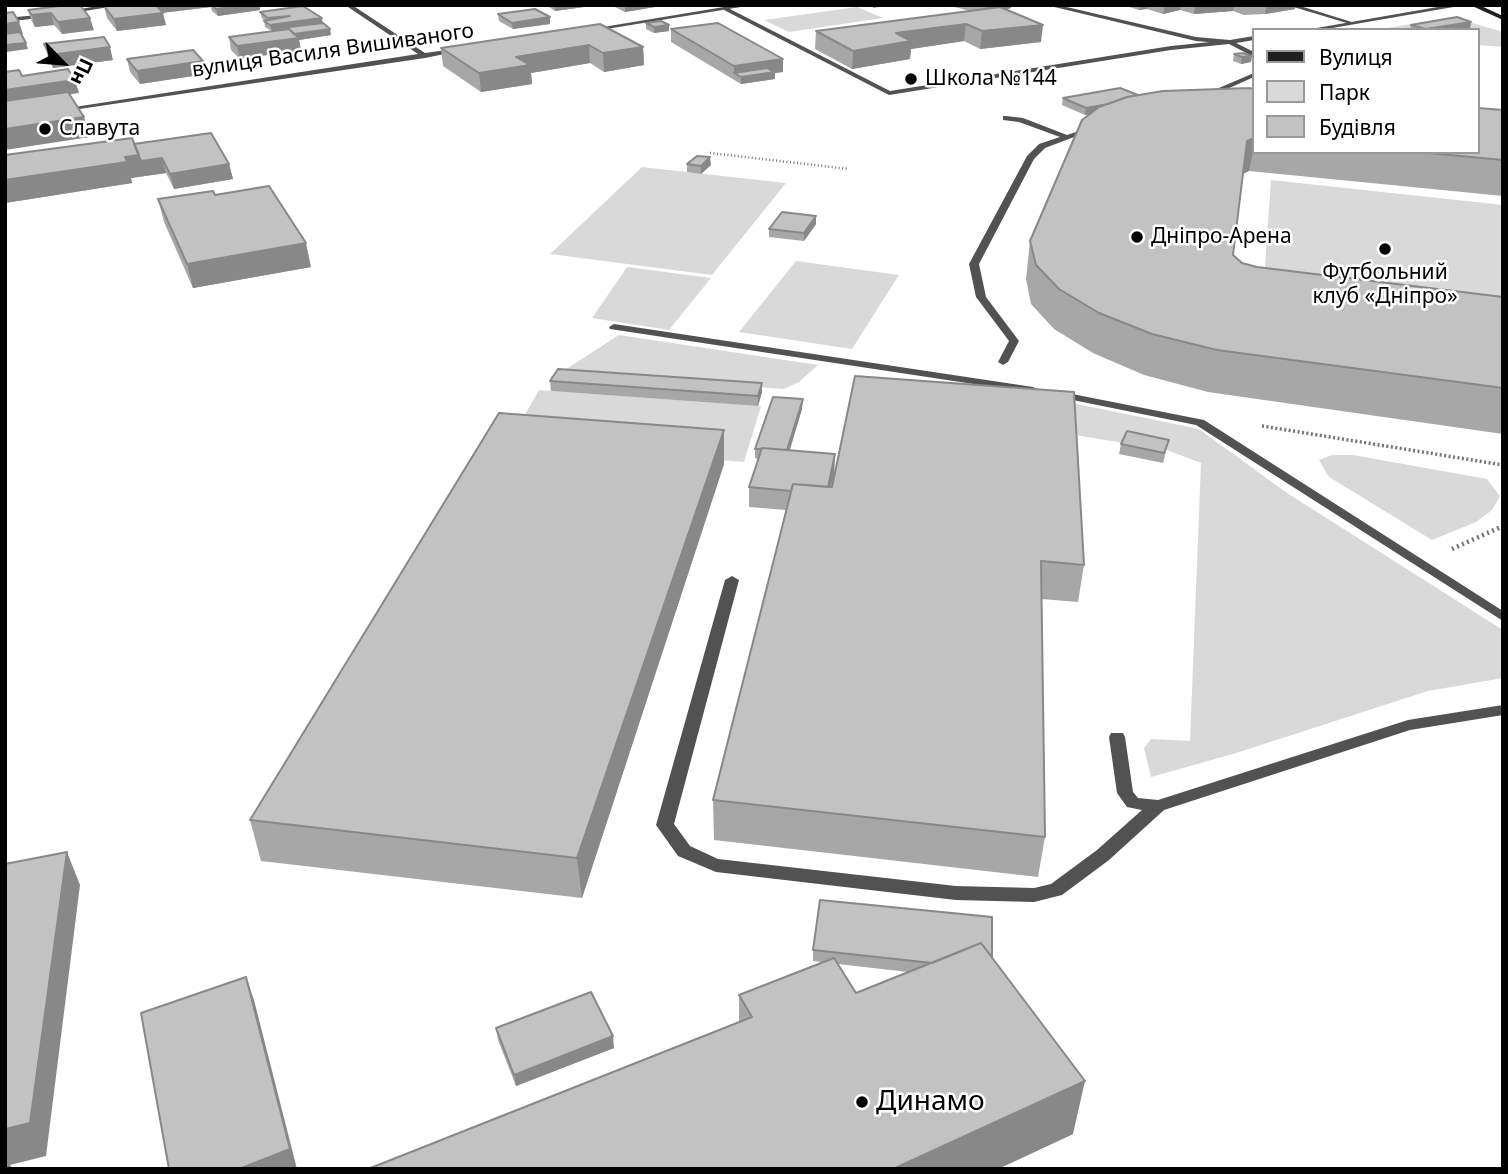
<!DOCTYPE html>
<html>
<head>
<meta charset="utf-8">
<style>
	body { margin:0 }
	#map { position:relative; width:1508px; height:1174px; overflow:hidden; background:#fff; font-family:"Noto Sans",sans-serif }
	canvas { display:block }
	.frame { position:absolute; inset:0; border:7px solid #000; pointer-events:none }
	.legend { position:absolute; left:1252px; top:28px; width:228px; height:126px; box-sizing:border-box; background:#fff; border:2px solid #999; margin:0; padding:9px 12px; list-style:none; font-size:21px; color:#000 }
	.legend li { display:flex; align-items:center; gap:14px; height:35px }
	.legend b { width:35px; border:2px solid #999 }
	.north { position:absolute; left:28px; top:28px; width:70px; height:70px; -webkit-text-stroke:5px #fff; paint-order:stroke; rotate:115deg; font-size:19px; font-weight:700; line-height:28px; text-align:center; color:#000 }
	.north::after { content:''; display:block; margin:auto; width:24px; height:32px; background:#000; clip-path:polygon(50% 0,100% 100%,50% 72%,0 100%) }
</style>
</head>
<body>
<div id="map">
<canvas width="1508" height="1174"></canvas>
<div class="frame"></div>
<ul class="legend">
<li><b style="height:9px;background:#1f1f1f"></b>Вулиця</li>
<li><b style="height:19px;background:#d9d9d9"></b>Парк</li>
<li><b style="height:19px;background:#c2c2c2"></b>Будівля</li>
</ul>
<div class="north">Пн</div>
</div>
<script>
const c = document.querySelector('canvas').getContext('2d');
c.lineJoin = 'round';
function fillPath(path, color) { c.fillStyle = color; c.fill(path, 'evenodd'); }
const shape = rows => new Path2D(rows.map(r => 'M' + r).join(''));
function strokePath(path, color, width, dash) { c.strokeStyle = color; c.lineWidth = width; c.lineCap = dash ? 'butt' : 'round'; c.setLineDash(dash || []); c.stroke(path); }
function label(font, color, halo, rows, align = 'center') {
  c.font = font + ' "Noto Sans",sans-serif'; c.lineWidth = 5; c.setLineDash([]); c.textBaseline = 'middle'; c.strokeStyle = halo; c.fillStyle = color; for (const [text, x, y, turn = 0] of rows) {
    c.save(); c.translate(x, y); c.rotate((+turn || 0) * Math.PI / 180); c.textAlign = isNaN(turn) ? turn : align; if (halo) c.strokeText(text, 0, 0); c.fillText(text, 0, 0); c.restore();
  }
}
const green = shape([
	[857,7,883,18,789,32,764,20],
	[1452,17,1503,32,1503,47,1478,45,1478,30,1376,30],
	[642,167,786,183,712,275,550,254],
	[1271,180,1503,205,1503,324,1263,294],
	[796,261,899,275,852,349,739,332],
	[627,267,711,278,669,330,592,318],
	[619,335,818,365,799,382,784,389,560,373],
	[539,390,761,406,744,462,508,444],
	[1072,403,1199,429,1287,493,1503,630,1503,678,1428,691,1233,754,1151,777,1144,748,1151,739,1190,741,1201,463,1167,450,1075,435],
	[1332,455,1353,455,1487,479,1500,496,1492,510,1476,522,1432,540,1329,477,1319,460]
]);
const pathFar2 = shape([
	[710,153,849,169]
]);
const pathFar1 = shape([
	[1262,426,1503,465]
]);
const path = shape([
	[1452,549,1503,526]
]);
const lane = shape([
	[1287,5,1297,5,1355,23,1350,24,1287,5],
	[724,8,728,8,890,91,1171,46,1230,40,1254,52,1254,57,1229,44,1171,50,889,95,724,10,724,8],
	[1254,73,1254,77,1207,98,1200,96,1254,73],
	[1006,116,1023,118,1067,135,1094,126,1098,128,1045,148,1034,159,979,264,986,297,1019,341,1008,362,1003,365,998,362,1009,341,976,297,969,264,1027,156,1039,144,1060,137,1019,122,1003,120,1003,116,1006,116],
	[614,324,1033,387,1039,390,1033,393,610,329,609,327,614,324],
	[1057,391,1204,420,1503,611,1503,621,1196,425,1053,396,1051,394,1057,391],
	[732,576,739,580,674,824,690,846,718,859,956,886,1034,888,1051,884,1097,850,1142,810,1127,807,1117,793,1109,737,1111,733,1123,733,1125,737,1133,792,1138,798,1158,800,1408,720,1503,705,1503,715,1410,730,1164,810,1109,860,1062,895,1034,902,956,900,716,872,678,856,656,825,725,580,732,576]
]);
const street = shape([
	[103,5,121,5,67,14,64,12,103,5],
	[345,5,352,5,425,53,461,48,464,50,425,58,59,112,55,110,418,54,345,5],
	[736,5,753,5,588,32,585,30,736,5],
	[1046,5,1058,5,1196,37,1230,40,1254,36,1254,40,1230,44,1196,41,1046,5],
	[1449,5,1465,5,1321,30,1305,30,1449,5],
	[49,14,47,17,5,22,5,18,49,14]
]);
const secondary = shape([
	[1470,5,1479,5,1503,16,1503,20,1470,5]
]);
const wall = shape([
	[67,5,94,30,62,34,54,25,35,27,32,22,28,10],
	[112,5,260,5,260,10,218,16,212,11,211,7,162,13,166,25,117,31,107,18,104,6],
	[546,5,584,5,584,7,555,11],
	[611,5,667,5,625,12],
	[947,5,1011,5,1011,8,1006,9,1041,42,980,49,964,41,911,49,910,59,852,69,815,49,816,31,970,11],
	[1123,5,1295,5,1295,9,1265,14,1244,15,1233,11,1194,14,1180,10,1163,14,1147,9,1139,10],
	[260,12,322,18,322,23,331,35,299,40,301,50,240,59,231,50,229,37,280,31,272,31,265,27,264,21,262,18],
	[498,14,550,17,550,24,513,29,499,21],
	[1471,22,1470,28,1459,30,1410,30,1411,25],
	[646,23,669,25,669,31,654,33,646,29],
	[600,24,643,47,644,65,604,72,590,63,531,73,532,84,481,92,443,66,441,48],
	[671,29,783,72,775,73,775,79,741,84,671,42],
	[44,44,113,60,53,68,48,57],
	[1243,53,1251,62,1241,64,1233,61,1234,54],
	[127,59,203,61,206,74,140,84,130,72],
	[1254,89,1254,152,1478,152,1503,110,1503,196,1249,171,1243,174,1233,255,1242,263,1257,267,1503,297,1503,434,1208,392,1144,375,1093,353,1054,329,1031,304,1026,279,1030,241,1089,114,1085,115,1062,105,1063,98,1138,95],
	[134,144,229,164,233,179,174,189,166,173,131,178,132,183,5,203],
	[687,164,711,165,701,174,687,172],
	[215,195,311,267,193,288,164,222,158,199],
	[816,224,804,241,769,237,769,229],
	[550,381,762,392,758,406,551,391],
	[802,409,790,450,835,454,834,474,831,487,1084,565,1078,602,1041,599,1045,837,1038,877,714,840,713,800,786,510,749,507,749,487,758,459,755,458,755,449],
	[724,430,724,464,582,898,261,861,250,820],
	[1169,440,1163,463,1119,454,1121,444],
	[813,950,992,957,1073,1134,998,1169,368,1169,739,1022,739,995,821,962,813,961],
	[838,964,908,972,856,993],
	[496,1028,614,1048,516,1086,498,1040]
]);
const shadedWall = shape([
	[172,5,210,5,211,7,160,13,159,7],
	[247,5,260,5,260,10,218,16,216,9],
	[555,5,584,5,584,7,555,11],
	[625,5,667,5,625,12],
	[873,5,888,5,873,8],
	[987,5,1011,5,1011,8,986,15],
	[1140,5,1148,5,1147,9,1139,10],
	[1165,5,1181,5,1180,10,1163,14],
	[1195,5,1234,5,1233,11,1194,14],
	[1267,5,1295,5,1295,9,1265,14],
	[51,13,54,25,35,27,32,15],
	[163,13,166,25,117,31,114,19],
	[550,17,550,24,513,29,512,23],
	[90,18,94,30,62,34,58,22],
	[322,18,323,24,280,28,280,30,272,31,270,25],
	[19,22,23,34,5,37,5,24],
	[1471,22,1470,28,1459,30,1425,30],
	[966,24,964,41,911,49,910,59,852,69,853,51,896,33],
	[669,25,669,31,654,33,654,27],
	[1043,25,1041,42,980,49,982,31],
	[330,29,331,35,299,40,301,50,240,59,237,46,287,35],
	[26,43,28,49,6,52,5,45],
	[589,45,590,63,531,73,532,84,481,92,479,73,516,57],
	[110,47,113,60,53,68,50,55],
	[643,47,644,65,604,72,603,53],
	[1252,56,1251,62,1241,64,1242,57],
	[783,59,783,72,775,73,775,79,741,84,741,77,734,73,734,66],
	[203,61,206,74,140,84,137,71],
	[75,80,79,93,5,104,5,90],
	[1143,98,1142,105,1085,115,1086,108],
	[84,117,90,137,5,150,5,129],
	[1254,138,1254,147,1249,171,1240,175,1247,141],
	[139,155,162,158,166,173,131,178,132,183,5,203,5,180],
	[710,157,711,165,701,174,701,166],
	[229,164,233,179,174,189,170,174],
	[816,216,816,224,804,241,804,233],
	[306,243,311,267,193,288,187,264],
	[762,383,762,392,758,406,758,396],
	[803,399,802,409,786,461,787,451],
	[724,430,724,464,582,898,577,858],
	[835,454,834,474,825,514,826,494],
	[67,852,80,885,46,1156,10,1165,13,1169,5,1169,5,1129],
	[246,977,254,1000,297,1169,239,1169],
	[613,1036,614,1048,516,1086,514,1075],
	[1085,1081,1073,1134,998,1169,893,1169]
]);
const building = shape([
	[67,5,80,5,90,18,58,22,51,13,32,15,28,10,67,5],
	[112,5,156,5,163,13,114,19,104,6,112,5],
	[211,5,247,5,216,9,211,5],
	[303,6,322,18,270,25,264,21,290,16,268,18,260,12,303,6],
	[1000,7,1043,25,982,31,966,24,896,33,911,41,853,51,816,31,1000,7],
	[535,9,550,17,512,23,498,14,535,9],
	[13,12,19,22,5,24,5,13,13,12],
	[1457,17,1471,22,1426,29,1411,25,1457,17],
	[661,21,669,25,654,27,646,23,661,21],
	[323,23,330,29,294,34,289,29,282,30,280,28,323,23],
	[718,23,783,59,734,66,671,29,718,23],
	[600,24,643,47,603,53,589,45,516,57,530,65,479,73,441,48,600,24],
	[289,29,299,38,237,46,229,37,289,29],
	[20,32,26,43,5,45,5,34,20,32],
	[104,37,110,47,50,55,44,44,104,37],
	[193,50,203,61,137,71,127,59,193,50],
	[1243,53,1252,56,1242,57,1234,54,1243,53],
	[767,68,775,72,741,77,734,73,767,68],
	[68,69,75,80,5,90,5,72,19,70,22,76,68,69],
	[1120,88,1138,95,1127,97,1108,104,1086,108,1063,98,1120,88],
	[1249,88,1254,89,1254,138,1247,141,1233,255,1242,263,1257,267,1503,297,1503,388,1217,350,1152,334,1099,313,1059,289,1036,265,1030,241,1082,120,1099,107,1127,97,1163,91,1249,88],
	[68,92,84,117,5,129,5,101,68,92],
	[1478,108,1503,110,1503,160,1418,152,1478,152,1478,108],
	[211,133,229,164,170,174,162,158,141,161,134,144,211,133],
	[132,138,139,155,125,157,127,162,5,180,5,155,132,138],
	[697,156,710,157,701,166,687,164,697,156],
	[269,186,306,243,187,264,158,199,213,191,215,195,269,186],
	[782,212,816,216,804,233,769,229,782,212],
	[558,369,762,383,758,396,550,381,558,369],
	[855,376,1074,392,1084,565,1041,561,1045,837,713,800,793,484,832,487,855,376],
	[773,397,803,399,787,450,762,448,761,449,755,449,773,397],
	[499,413,724,430,577,858,250,820,499,413],
	[1127,431,1169,440,1164,453,1121,444,1127,431],
	[762,448,835,454,828,487,793,484,791,491,749,487,762,448],
	[67,852,30,1123,5,1129,5,864,67,852],
	[820,900,992,917,992,957,981,943,932,963,813,950,820,900],
	[981,943,1085,1081,893,1169,368,1169,752,1017,739,995,834,958,856,993,981,943],
	[246,977,290,1149,239,1169,169,1169,141,1013,246,977],
	[591,992,613,1036,514,1075,496,1028,591,992]
]);
const markers = [
	[911,79,7,"#000"],
	[45,129,7,"#000"],
	[1137,237,7,"#000"],
	[1385,249,7,"#000"],
	[862,1102,7,"#000"]
];
const farStreetnames = [
	["вулиця Василя Вишиваного",333,51,-8]
];
const farPoinames = [
	["Школа №144",925,79],
	["Славута",59,129],
	["Дніпро-Арена",1151,237],
	["Футбольний",1385,273,"center"],
	["клуб «Дніпро»",1385,297,"center"]
];
const nearPoinames = [
	["Динамо",876,1102]
];
fillPath(green, '#d9d9d9');
strokePath(pathFar2, '#747474', 2.5, [1, 2.5]);
strokePath(pathFar1, '#747474', 3.5, [2, 2.5]);
strokePath(path, '#747474', 4.5, [2, 3.5]);
fillPath(lane, '#525252');
fillPath(street, '#525252');
fillPath(secondary, '#1f1f1f');
fillPath(wall, '#a7a7a7');
fillPath(shadedWall, '#888');
fillPath(building, '#c2c2c2');
strokePath(building, '#888', 2);
for (const [x, y, r, color] of markers) { const dot = new Path2D(); dot.arc(x, y, r, 0, 2 * Math.PI); c.fillStyle = color; c.fill(dot); strokePath(dot, '#fff', 2.5); }
label('21px', '#000', '#fff', farStreetnames);
label('21px', '#000', '#fff', farPoinames, 'left');
label('28px', '#000', '#fff', nearPoinames, 'left');
</script>
</body>
</html>
